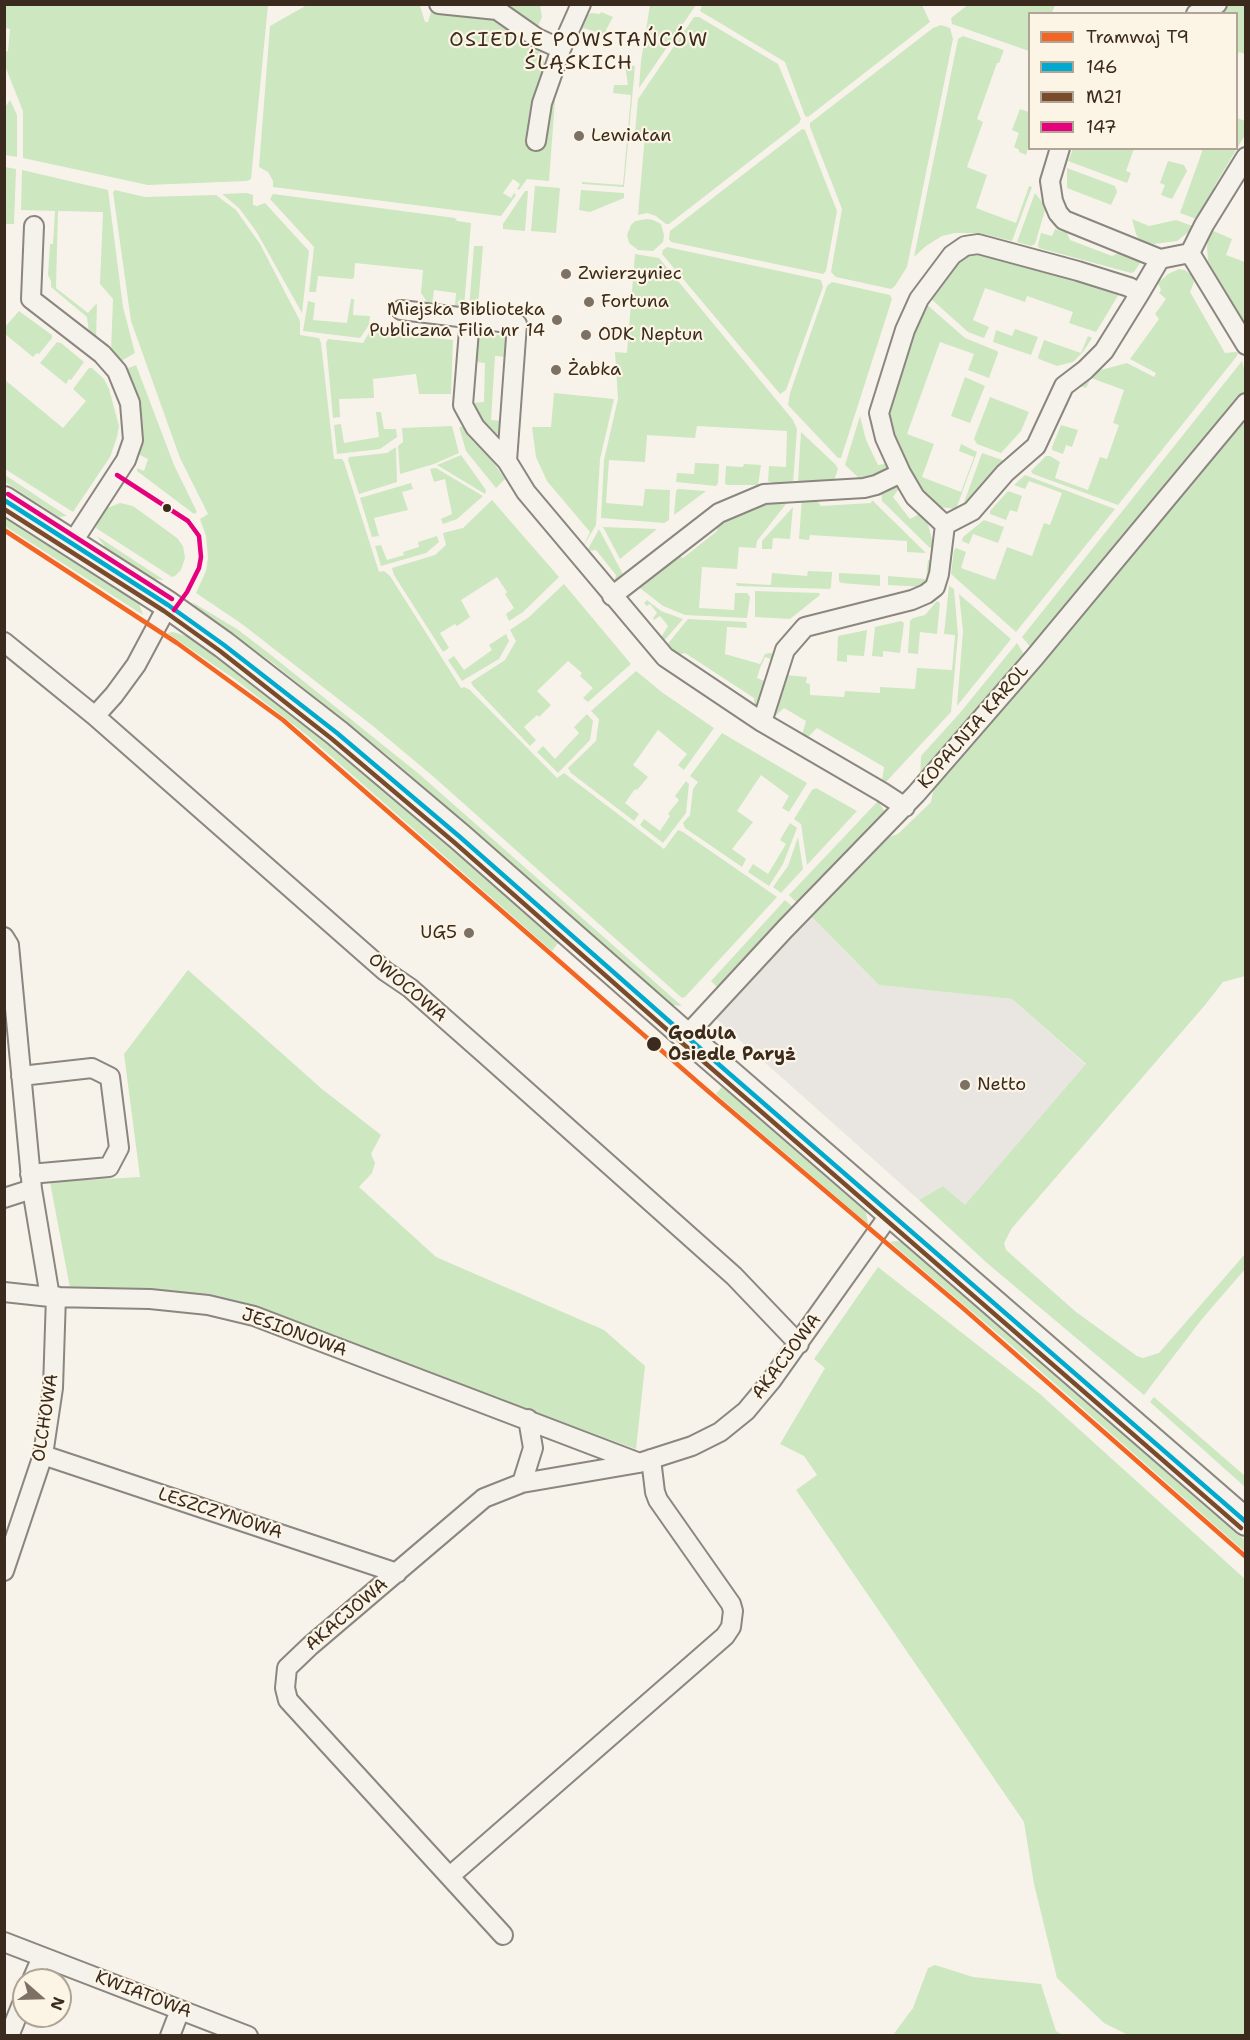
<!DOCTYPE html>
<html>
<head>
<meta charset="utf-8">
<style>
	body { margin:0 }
	#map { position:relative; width:1250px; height:2040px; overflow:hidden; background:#f7f3ea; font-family:"Shantell Sans",sans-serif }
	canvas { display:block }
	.frame { position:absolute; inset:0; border:6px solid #3b2a1e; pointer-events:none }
	.legend { position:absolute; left:1028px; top:12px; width:210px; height:138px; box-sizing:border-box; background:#fcf5e5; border:2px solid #afa495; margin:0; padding:8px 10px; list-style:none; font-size:18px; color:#3b2a1e }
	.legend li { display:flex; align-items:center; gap:12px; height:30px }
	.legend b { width:30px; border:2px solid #afa495 }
	.north { position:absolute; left:12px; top:1968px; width:60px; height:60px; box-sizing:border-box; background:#fcf5e5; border:2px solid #afa495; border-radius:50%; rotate:110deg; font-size:16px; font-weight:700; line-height:24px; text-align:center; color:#3b2a1e }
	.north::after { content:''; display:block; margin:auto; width:21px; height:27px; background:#7d7065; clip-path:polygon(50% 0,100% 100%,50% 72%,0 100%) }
</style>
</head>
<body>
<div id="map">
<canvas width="1250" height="2040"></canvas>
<div class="frame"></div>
<ul class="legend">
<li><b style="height:8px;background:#f26522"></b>Tramwaj T9</li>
<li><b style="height:8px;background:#00a9ce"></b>146</li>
<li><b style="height:8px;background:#7a4b2a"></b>M21</li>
<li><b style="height:8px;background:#e5007d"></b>147</li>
</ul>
<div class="north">N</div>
</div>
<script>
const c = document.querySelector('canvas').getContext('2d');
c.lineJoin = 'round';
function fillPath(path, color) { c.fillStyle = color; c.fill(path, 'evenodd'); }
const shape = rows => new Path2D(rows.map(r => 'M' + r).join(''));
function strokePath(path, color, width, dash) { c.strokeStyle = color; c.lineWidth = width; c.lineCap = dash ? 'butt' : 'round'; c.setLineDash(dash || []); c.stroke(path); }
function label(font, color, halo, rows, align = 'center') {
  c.font = font + ' "Shantell Sans",sans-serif'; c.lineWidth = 4.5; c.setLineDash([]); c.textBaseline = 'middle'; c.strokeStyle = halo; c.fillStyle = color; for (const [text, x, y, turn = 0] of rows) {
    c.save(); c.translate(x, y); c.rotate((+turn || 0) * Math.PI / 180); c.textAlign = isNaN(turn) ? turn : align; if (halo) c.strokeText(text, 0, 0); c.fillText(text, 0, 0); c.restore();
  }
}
const built = shape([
	[810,915,879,985,1012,999,1086,1065,965,1206,943,1186,919,1200,714,1017]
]);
const green = shape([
	[407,4,420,6,425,22,428,22,431,12,434,10,497,16,538,46,542,52,544,63,543,80,556,86,549,181,527,179,519,190,517,189,520,184,513,179,503,193,511,198,514,193,516,195,501,216,273,187,273,181,268,172,259,167,270,26,307,5],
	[969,4,1055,4,1055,5,1052,13,1030,14,1029,51,952,24,951,18],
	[4,5,268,5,251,179,247,181,148,185,23,158,23,111,5,66,5,52,8,51,10,29,5,28],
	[498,5,540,5,542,17,536,31],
	[650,5,696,5,639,88,641,61],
	[702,5,922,5,930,22,808,117,805,116,785,62,700,11],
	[1231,5,1245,5,1245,54,1239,52,1237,57,1236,14,1212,14],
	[601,12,613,17,606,30,608,38,599,39,600,33,583,28,581,33,580,23,582,19,591,13,600,14],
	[694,17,699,17,778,64,801,119,799,123,669,224,666,224,656,216,647,213,638,215,645,135,635,133,638,99],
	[941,25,950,28,953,39,907,267,895,286,891,289,836,277,831,272,842,209,810,127,810,123,933,28],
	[963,36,1004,50,999,63,997,63,977,119,983,122,967,167,987,175,976,208,1016,223,1029,186,1032,187,1012,241,980,233,955,233,942,236,926,246,914,257,958,39],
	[625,65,635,66,624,187,582,184,582,182,623,185,631,95,613,93,614,85,628,85],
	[10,100,17,115,17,157,5,155,5,107],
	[1020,109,1029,112,1029,145,1026,155,1019,152,1019,150,1014,147,1019,133,1012,130],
	[1237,118,1245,121,1245,135,1214,187,1216,194,1199,220,1180,213,1203,149,1236,148],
	[802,129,805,130,837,211,826,271,823,274,671,242,669,239,670,231],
	[1073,149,1134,149,1126,171,1131,173,1127,183,1068,161],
	[1168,161,1184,165,1187,171,1172,199,1161,195,1165,185,1160,183],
	[5,167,16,169,14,224,5,224],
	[1067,168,1115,186,1117,192,1111,205,1067,188],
	[22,170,108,190,123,307,135,353,121,361,111,352,113,299,100,284,103,212,58,211,56,288,88,313,97,303,96,341,89,333,87,317,51,287,51,281,48,275,50,244,53,244,55,211,21,210],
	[535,186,560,188,556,233,531,231],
	[115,190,145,197,216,195,236,210,260,244,300,321,300,335,319,338,321,343,334,459,342,459,344,462,379,572,384,571,390,576,461,688,464,687,470,690,557,778,564,773,664,849,678,830,683,832,777,897,685,997,682,998,435,778,373,726,242,624,196,593,206,571,208,558,206,536,200,519,208,514,180,458,131,321,113,192],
	[581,190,624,193,624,198,590,212,579,210],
	[525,191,528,191,525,231,503,229,503,224],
	[247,193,253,195,253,205,257,206,265,203,309,251,302,313,256,231,239,208,222,194],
	[1035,193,1046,207,1035,244,1031,246,1017,242],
	[273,194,455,218,457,221,471,223,464,307,455,306,456,293,434,290,432,305,429,305,421,293,423,270,355,263,354,278,352,279,318,276,316,292,309,292,314,247,270,199],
	[647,219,653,220,661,224,664,235,663,242,653,251,638,250,629,243,627,235,631,225,635,221],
	[1132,219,1149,226,1176,220,1195,227,1177,241,1154,244,1140,241,1136,234],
	[1065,228,1070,240,1112,256,1124,250,1142,260,1134,272,1131,273,1039,248,1038,245,1041,233,1052,236,1055,229,1063,232],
	[1209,229,1232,239,1226,255,1245,262,1245,325,1208,261,1207,247],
	[474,246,483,246,478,307,476,308,469,308],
	[667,247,821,280,823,287,786,390,780,394,662,254,663,250],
	[970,251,1115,289,1119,294,1096,332,1069,323,1073,312,1027,296,1025,302,985,288,973,320,989,327,984,338,968,332,929,297,953,262],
	[635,254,659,258,793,420,797,429,793,483,773,483,768,481,769,466,786,467,787,431,697,426,695,438,647,435,645,462,609,460,606,503,643,506,645,489,670,490,669,520,664,523,601,518,604,460,618,399,615,352,627,353],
	[1179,269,1185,270,1192,276,1194,282,1190,292,1225,353,1236,352,1238,353,1237,356,1118,505,1033,474,1031,471,1046,456,1050,456,1060,462,1055,478,1088,490,1100,457,1107,459,1119,425,1113,423,1124,390,1091,378,1086,388,1080,386,1082,381,1093,372,1127,363,1154,377,1156,373,1130,359,1159,319,1155,314,1166,299,1159,293,1161,290,1158,283,1168,274],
	[832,282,890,295,892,299,841,458,838,458,788,405,790,393,827,286],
	[351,299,354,299,353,315,370,316,369,325,360,338,303,331,308,301,315,303,313,320,347,323],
	[925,303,965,338,997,351,998,353,989,378,968,370,974,354,940,342,907,434,934,444,922,477,961,492,974,457,959,451,961,444,977,452,956,509,939,507,913,484,886,417,915,318],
	[19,311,52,335,52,338,39,354,37,353,33,357,5,334,5,327],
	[1015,329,1038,337,1031,355,993,342,996,330,1012,336],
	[370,331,453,340,451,394,419,394,416,374,373,379,374,398,339,399,340,417,333,418,326,343,328,339,363,343],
	[490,334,507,336,506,357,495,356,491,420,503,421,504,431,493,437,487,434,471,403,484,402,485,363,475,362,474,345,478,338],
	[1088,336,1092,338,1083,352,1073,362,1057,366,1039,359,1038,357,1044,340,1081,353],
	[57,342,61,343,84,362,71,380,69,379,66,384,40,363],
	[1242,361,1245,373,1245,388,1243,396,1032,649,1022,637],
	[136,365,174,465,197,512,194,514,137,471,137,468,144,471,148,459,138,454,142,430,141,415,138,400,126,369],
	[89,368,92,368,104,379,109,389,119,426,117,437,110,457,73,512,5,469,5,380,63,428,86,401,73,389],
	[965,377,985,386,970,423,951,416],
	[554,393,614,399,600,459,596,525,583,547,590,532,547,481,536,457,532,427,551,427],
	[990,397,1029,412,1021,431,1001,453,977,444,974,439],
	[1245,406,1245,976,1223,982,1205,1005,1012,1228,1004,1243,1006,1250,1076,1312,1137,1356,1143,1358,1159,1353,1245,1254,1245,1269,1202,1319,1144,1395,987,1263,919,1200,943,1186,965,1205,1086,1064,1012,999,879,985,810,915,883,839,898,834,931,802,935,783],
	[376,412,381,412,384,429,396,429,397,437,380,449,337,454,334,425,341,424,344,443,379,437],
	[860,416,866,440,878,465,891,463,890,468,877,475,859,478,845,465],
	[1061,425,1078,430,1072,447,1066,445,1063,454,1052,450,1052,447],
	[452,426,459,453,434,464,400,474,398,446,403,442,402,428],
	[459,427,468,427,505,479,496,488,466,451],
	[801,432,836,465,838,469,834,480,798,482],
	[396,447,397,482,359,494,348,460,349,457,387,453],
	[982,453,1008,462,977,496,962,508],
	[461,455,486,490,485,494,437,465],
	[695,463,719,464,718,483,716,486,676,482,677,473,694,474],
	[744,464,761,465,758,485,728,485,725,484,726,466,743,467],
	[436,468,483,496,457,519,443,524,441,519,452,514,445,479,434,482,430,469],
	[5,475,67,516,59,517,5,482],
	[1025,475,1115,509,1016,632,951,574,954,550,956,548,966,552,961,568,995,580,1007,547,1032,556,1044,523,1050,525,1062,493,1029,481,1025,489,1014,485],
	[411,483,413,489,402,492,408,510,374,518,379,536,372,537,360,498],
	[896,484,900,487,893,497,910,519,923,512,926,517,934,547,930,548,882,501,881,490],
	[678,489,706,491,674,515,676,491],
	[1008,491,1022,496,1017,512,1010,510,1006,520,990,514,990,511],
	[802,498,815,498,821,506,871,503,872,500,926,553,907,552,907,541,810,535,809,540,799,539],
	[790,499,757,541,756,548,739,547,737,569,702,567,699,608,734,610,735,593,747,593,750,597,747,618,685,615,663,606,636,585,673,555,683,558,717,531,718,520,763,501],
	[492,500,559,577,523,612,509,621,506,614,514,608,505,594,507,592,497,577,461,600,470,617,457,626,455,624,440,633,449,648,443,652,394,575,392,568,435,555,446,545,443,533,463,528],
	[120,503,133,506,177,538,183,546,185,558,181,570,175,576,172,577,96,528,99,517,105,509],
	[793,507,790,539,773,538,772,549,762,549,762,541],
	[5,516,139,603,143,615,5,526],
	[984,520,1004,527,998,543,973,534,969,544,962,541,963,537],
	[603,527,657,529,620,559],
	[599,529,625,578,614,583,616,575,596,550,587,551],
	[97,536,164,580,155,579,149,576,106,548],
	[437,536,439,542,426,553,381,566,375,546,381,545,387,560,404,555,403,552,419,547,418,542],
	[928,560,934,561,934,569,925,587,888,585,888,576,926,579],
	[808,571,832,572,831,587,830,589,737,586,736,583,771,585,772,573,807,576],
	[839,573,880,575,880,586,841,583,839,581],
	[564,584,631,664,588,702,583,698,593,688,580,676,582,673,568,661,537,691,551,705,539,717,537,715,524,727,536,740,530,746,473,686,471,682,505,660,516,641,510,630,529,617],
	[949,586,954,589,958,635,951,712,886,782,882,781,884,767,817,728,807,738,802,735,806,721,784,708,773,718,771,717,785,675,807,677,806,683,810,684,810,695,844,697,845,691,880,693,880,687,915,689,917,668,952,670,955,635,944,634],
	[755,591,819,593,820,595,790,619,755,617],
	[959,594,1011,639,957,706,963,631],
	[647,600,661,611,683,619,663,642,660,639,668,626,660,616,654,620,653,618,657,613,650,604,647,606,644,603],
	[937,601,940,603,937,634,920,632,918,654,908,653,910,621,913,618,925,615],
	[192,602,237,629,271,655,419,774,682,1006,673,1005,669,1002,387,755,274,664,199,611],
	[688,619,746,622,747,628,727,627,725,654,760,664,765,654,769,653,774,654,777,661,765,657,760,668,757,678,769,683,758,706,755,708,754,698,685,653,677,655,666,646],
	[901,621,904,623,900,653,883,651,883,657,872,656,875,627],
	[867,630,864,656,847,655,847,662,837,661,838,636],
	[173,632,186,636,209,652,278,703,326,742,477,871,558,943,552,951,308,736,236,680,167,633],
	[506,634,509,641,499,659,462,681,448,660,454,656,464,670,492,650,489,645],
	[1017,643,1025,656,920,778,921,756,959,714],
	[636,671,663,693,714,728,684,770,678,765,687,754,658,730,633,765,648,777,637,790,635,789,625,803,639,814,634,821,571,773,568,768,596,741,599,719,591,711],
	[587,714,593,721,590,740,558,773,537,752,543,746,555,759,579,733,574,727],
	[722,733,807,783,789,812,782,808,789,796,761,775,737,811,753,822,732,849,746,859,742,867,685,828,683,823,690,815,693,789,698,782,690,776],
	[686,781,689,784,686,813,663,843,640,825,644,819,660,831,670,816,668,814,679,800,675,796],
	[816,788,857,811,807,865,801,824,794,819,812,790],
	[878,801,886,814,799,905,789,895],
	[790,823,797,828,783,864,769,886,748,872,753,864,768,874,786,844,780,840],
	[798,837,803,869,781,893,773,887,788,866],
	[785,900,795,909,719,989,711,981],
	[188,970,322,1089,381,1135,371,1154,375,1163,372,1173,359,1187,436,1257,604,1330,645,1366,636,1449,238,1304,174,1292,70,1288,50,1182,140,1177,124,1054],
	[722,1087,866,1212,868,1224,716,1094],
	[897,1241,901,1242,1245,1540,1245,1552,1011,1345,890,1242],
	[878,1267,1040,1394,1245,1579,1245,2035,1128,2035,1104,2023,1057,1978,1034,1884,1024,1822,796,1490,817,1475,804,1456,780,1444,825,1368,814,1359],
	[1154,1397,1245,1476,1245,1487,1150,1402],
	[935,1965,973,1977,1041,1984,1056,2031,1063,2035,893,2035,913,2008,928,1968]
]);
const minor = shape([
	[439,4,497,10,537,38,561,49],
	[1196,14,1217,4],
	[536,141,542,103,561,49,581,4],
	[1060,148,1050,181,1053,201,1058,213,1064,220,1160,259,1190,253,1246,345],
	[34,226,31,299,102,354,117,371,130,403,133,440,126,460,72,543],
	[1190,253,1204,225,1246,157],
	[401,310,517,324,507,461,526,492,665,657,762,722,882,792,905,807],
	[470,318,463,405,475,427,507,461],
	[945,525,915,497,901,473,885,438,879,413,905,330,919,299,952,255,965,246,978,244,1078,271,1129,287,1140,293,1160,259],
	[945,525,972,511,1005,473,1036,446,1064,386,1085,370,1104,351,1140,293],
	[612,596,719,513,764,494,864,488,876,485,901,473],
	[4,642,95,716,385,971,410,988,486,1055,734,1276,799,1344],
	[95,716,114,695,136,665,168,605],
	[762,722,785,650,805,627,912,600,926,594,935,587,939,574,945,525],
	[4,937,9,945,32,1189,50,1297],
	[686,1036,785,929,916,794,1034,658,1246,403],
	[21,1076,92,1068,110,1077,119,1148,109,1167,30,1174],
	[4,1198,32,1189],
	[4,1292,50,1297,150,1299,208,1305,254,1316,637,1462],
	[43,1455,397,1573],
	[522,1483,533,1448,528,1419],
	[4,1571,43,1455,53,1388,56,1296],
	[450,1876,725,1636,731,1627,733,1611,731,1604,658,1500,655,1492,651,1459],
	[503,1935,288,1700,285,1688,287,1668,310,1646,484,1498,522,1483,639,1463,692,1446,720,1432,746,1411,771,1381,890,1214],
	[4,1942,248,2036],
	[32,1980,42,1957],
	[9,2036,24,1999],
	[170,2036,180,2010]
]);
const secondary = shape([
	[4,500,168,605,224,645,337,733,460,837,686,1036,1246,1522]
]);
const bus1 = shape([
	[4,500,168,605,224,645,337,733,460,837,686,1036,1246,1522]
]);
const bus2 = shape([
	[4,509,164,611,220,651,332,739,455,843,681,1042,1241,1528]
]);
const bus3 = shape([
	[117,475,188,521,199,536,201,557,199,568,187,592,174,610],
	[8,494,172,599]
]);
const tram1 = shape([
	[4,530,177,643,283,720,709,1092,964,1309,1246,1557]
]);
const markers = [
	[579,136,6,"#7d7065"],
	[566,274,6,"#7d7065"],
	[589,302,6,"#7d7065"],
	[557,320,6,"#7d7065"],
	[586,335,6,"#7d7065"],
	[556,370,6,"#7d7065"],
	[167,508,5,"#3b2a1e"],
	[469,933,6,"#7d7065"],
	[654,1044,8,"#3b2a1e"],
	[965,1085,6,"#7d7065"]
];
const poiNames = [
	["Lewiatan",591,136],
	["Zwierzyniec",578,274],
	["Fortuna",601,302],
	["Miejska Biblioteka",545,310,"right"],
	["Publiczna Filia nr 14",545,331,"right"],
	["ODK Neptun",598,335],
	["Żabka",568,370],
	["UG5",457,933,"right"],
	["Netto",977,1085]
];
const streetNames = [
	["KOPALNIA KAROL",974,727,-49],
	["OWOCOWA",407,988,40],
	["JESIONOWA",294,1333,20],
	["AKACJOWA",787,1357,-53],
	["OLCHOWA",46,1418,-81],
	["LESZCZYNOWA",220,1514,18],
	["AKACJOWA",347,1615,-40],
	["KWIATOWA",143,1995,21]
];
const stopNames = [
	["Godula",668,1034],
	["Osiedle Paryż",668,1055]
];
const neighbourhoodNames = [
	["OSIEDLE POWSTAŃCÓW",579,41],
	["ŚLĄSKICH",579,64]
];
fillPath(built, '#e9e6e2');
fillPath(green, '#cde7c0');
strokePath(minor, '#8b867f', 22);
strokePath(secondary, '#8b867f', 30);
strokePath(minor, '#f5f2ec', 18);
strokePath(secondary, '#f5f2ec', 26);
strokePath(bus1, '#00a9ce', 4.5);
strokePath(bus2, '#7a4b2a', 4.5);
strokePath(bus3, '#e5007d', 4.5);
strokePath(tram1, '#f26522', 4.5);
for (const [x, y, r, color] of markers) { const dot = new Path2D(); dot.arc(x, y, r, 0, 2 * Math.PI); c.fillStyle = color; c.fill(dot); strokePath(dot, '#fcf5e5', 2); }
label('18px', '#3b2a1e', '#fcf5e5', poiNames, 'left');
label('18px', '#3b2a1e', '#fcf5e5', streetNames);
label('bold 18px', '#3b2a1e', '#fcf5e5', stopNames, 'left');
c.letterSpacing = '1.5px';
label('20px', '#3b2a1e', '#fcf5e5', neighbourhoodNames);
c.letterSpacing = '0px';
</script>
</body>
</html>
